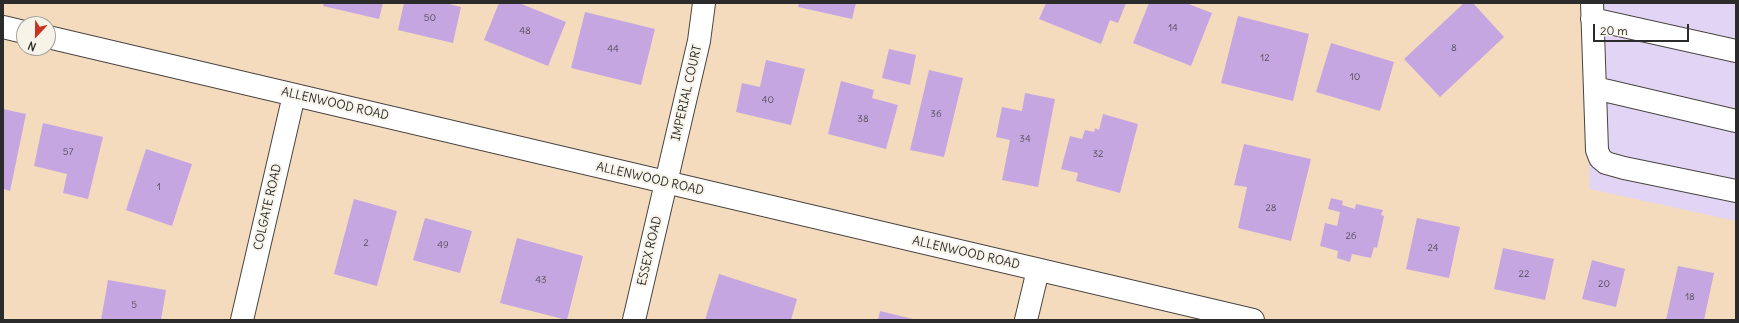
<!DOCTYPE html>
<html>
<head>
<meta charset="utf-8">
<style>
	body { margin:0 }
	#map { position:relative; width:1739px; height:323px; overflow:hidden; background:#f4dbbe; font-family:Delius,sans-serif }
	canvas { display:block }
	.frame { position:absolute; inset:0; border:4px solid #2b2b2b; pointer-events:none }
	.north { position:absolute; left:16px; top:16px; width:40px; height:40px; box-sizing:border-box; background:#f7f3e8; border:1px solid #a5a39c; border-radius:50%; rotate:202deg; font-size:11px; font-weight:700; line-height:16px; text-align:center; color:#2b2b2b }
	.north::after { content:''; display:block; margin:auto; width:14px; height:18px; background:#c8321e; clip-path:polygon(50% 0,100% 100%,50% 72%,0 100%) }
	.scale { position:absolute; left:1593px; top:24px; width:96px; height:18px; box-sizing:border-box; border:2px solid #2b2b2b; border-top:0; padding-left:5px; font-size:12px; line-height:14px; white-space:nowrap; color:#2b2b2b; -webkit-text-stroke:3px #f7f3e8; paint-order:stroke }
</style>
</head>
<body>
<div id="map">
<canvas width="1739" height="323"></canvas>
<div class="frame"></div>
<div class="north">N</div>
<div class="scale">20 m</div>
</div>
<script>
const c = document.querySelector('canvas').getContext('2d');
c.lineJoin = 'round';
function fillPath(path, color) { c.fillStyle = color; c.fill(path, 'evenodd'); }
const shape = rows => new Path2D(rows.map(r => 'M' + r).join(''));
function strokePath(path, color, width, dash) { c.strokeStyle = color; c.lineWidth = width; c.lineCap = dash ? 'butt' : 'round'; c.setLineDash(dash || []); c.stroke(path); }
function label(font, color, halo, rows, align = 'center') {
  c.font = font + ' Delius,sans-serif'; c.lineWidth = 4; c.setLineDash([]); c.textBaseline = 'middle'; c.strokeStyle = halo; c.fillStyle = color; for (const [text, x, y, turn = 0] of rows) {
    c.save(); c.translate(x, y); c.rotate((+turn || 0) * Math.PI / 180); c.textAlign = isNaN(turn) ? turn : align; if (halo) c.strokeText(text, 0, 0); c.fillText(text, 0, 0); c.restore();
  }
}
const built = shape([
	[1582,3,1736,3,1736,221,1590,189]
]);
const building = shape([
	[324,3,383,3,379,19,323,6],
	[404,3,445,3,461,7,453,43,398,30],
	[499,3,519,3,566,22,548,66,484,40],
	[799,3,856,3,852,19,798,7],
	[1046,3,1126,3,1118,23,1110,20,1101,44,1039,19],
	[1149,3,1186,3,1212,13,1191,66,1133,43],
	[1464,3,1473,3,1504,37,1440,97,1404,59],
	[585,12,655,29,641,85,571,68],
	[1238,16,1309,34,1293,101,1221,83],
	[1331,43,1394,62,1380,111,1316,92],
	[889,49,916,55,910,85,882,78],
	[766,60,805,69,791,125,736,112,742,83,760,87],
	[929,70,963,78,944,157,910,150],
	[841,81,874,90,872,98,898,105,886,149,828,134],
	[1025,93,1055,99,1038,187,1002,180,1010,140,996,137,1002,107,1022,111],
	[3,109,26,114,10,191,3,189],
	[1103,114,1138,124,1120,193,1076,181,1078,173,1061,169,1070,136,1082,139,1085,130,1094,132,1095,128,1099,130],
	[43,123,103,137,88,199,63,193,67,174,34,166],
	[1244,144,1311,159,1291,241,1238,228,1247,187,1234,185],
	[146,149,192,164,172,226,126,210],
	[1331,198,1343,201,1342,205,1355,209,1356,204,1383,210,1381,215,1384,216,1377,248,1374,247,1371,258,1352,254,1350,262,1337,258,1338,251,1320,246,1325,223,1337,226,1340,212,1328,209],
	[354,199,397,211,377,286,334,274],
	[425,218,472,231,460,273,413,260],
	[1417,218,1460,227,1449,278,1406,269],
	[517,238,583,256,567,320,500,303],
	[1503,248,1554,259,1545,300,1494,289],
	[1592,260,1625,269,1616,307,1582,299],
	[1678,266,1714,273,1704,320,1666,320],
	[719,274,797,299,791,320,705,320],
	[108,280,166,290,161,320,101,320],
	[880,311,913,319,913,320,878,320]
]);
const minor = shape([
	[1592,3,1597,150,1600,158,1606,163,1624,168,1736,191],
	[1592,19,1736,51],
	[3,27,24,32],
	[48,37,1253,320],
	[1595,88,1736,121],
	[242,320,294,95],
	[634,320,699,41,704,3],
	[1026,320,1038,270]
]);
const numberNames = [
	["50",430,18],
	["14",1173,28],
	["48",525,31],
	["8",1454,48],
	["44",613,49],
	["12",1265,58],
	["10",1355,77],
	["40",768,100],
	["36",936,114],
	["38",863,119],
	["34",1025,139],
	["57",68,152],
	["32",1098,154],
	["1",159,187],
	["28",1271,208],
	["26",1351,236],
	["2",366,243],
	["49",443,245],
	["24",1433,248],
	["22",1524,274],
	["43",541,280],
	["20",1604,284],
	["18",1690,297],
	["5",134,305]
];
const streetNames = [
	["IMPERIAL COURT",687,93,-77],
	["ALLENWOOD ROAD",335,104,13],
	["ALLENWOOD ROAD",650,179,13],
	["COLGATE ROAD",268,207,-77],
	["ESSEX ROAD",650,251,-77],
	["ALLENWOOD ROAD",966,253,13]
];
fillPath(built, '#e1d4f4');
fillPath(building, '#c6a6e0');
strokePath(minor, '#494541', 24);
strokePath(minor, '#fff', 22);
label('10px', '#524a58', null, numberNames);
label('12px', '#2b2b2b', '#f7f3e8', streetNames);
</script>
</body>
</html>
